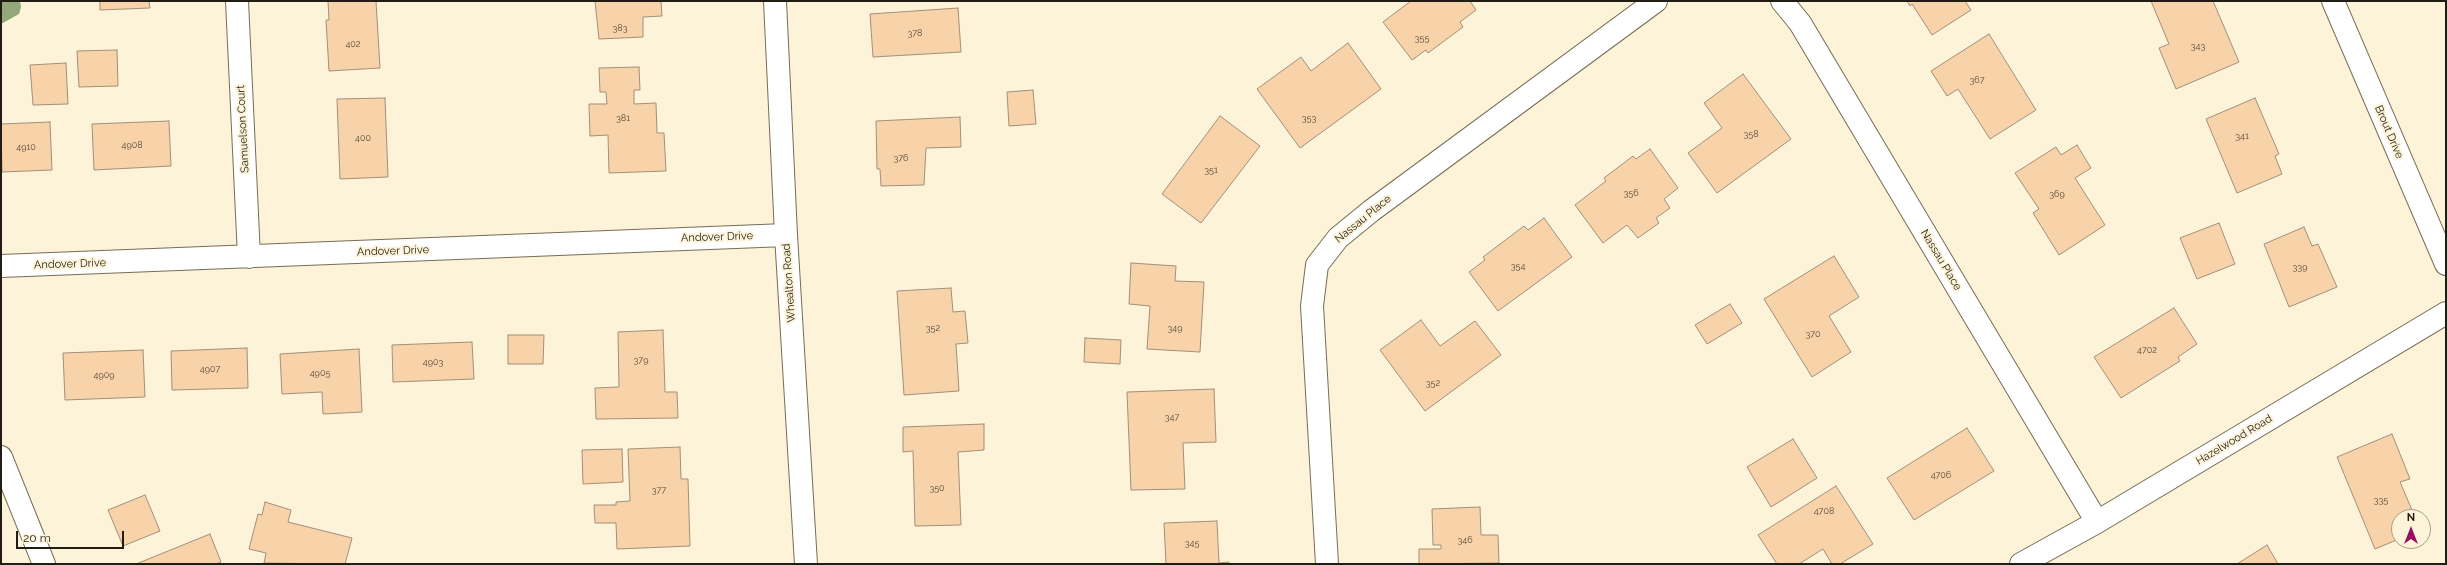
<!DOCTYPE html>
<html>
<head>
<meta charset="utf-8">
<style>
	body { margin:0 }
	#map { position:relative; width:2447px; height:565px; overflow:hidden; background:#fdf3d8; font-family:Raleway,sans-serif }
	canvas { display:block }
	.frame { position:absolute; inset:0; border:2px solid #211d14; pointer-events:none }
	.north { position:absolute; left:2391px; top:509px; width:40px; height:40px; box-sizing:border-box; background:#fdf3d8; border:1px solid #a59d8a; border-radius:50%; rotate:0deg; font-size:11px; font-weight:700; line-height:16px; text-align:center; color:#211d14 }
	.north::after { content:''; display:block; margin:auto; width:14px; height:18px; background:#990e61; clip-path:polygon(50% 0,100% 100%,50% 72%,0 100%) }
	.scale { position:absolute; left:16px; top:531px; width:108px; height:18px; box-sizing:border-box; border:2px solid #211d14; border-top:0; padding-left:5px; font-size:12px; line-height:14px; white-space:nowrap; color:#211d14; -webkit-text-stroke:3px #fdf3d8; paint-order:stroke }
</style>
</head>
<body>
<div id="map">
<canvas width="2447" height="565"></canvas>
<div class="frame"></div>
<div class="north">N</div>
<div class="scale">20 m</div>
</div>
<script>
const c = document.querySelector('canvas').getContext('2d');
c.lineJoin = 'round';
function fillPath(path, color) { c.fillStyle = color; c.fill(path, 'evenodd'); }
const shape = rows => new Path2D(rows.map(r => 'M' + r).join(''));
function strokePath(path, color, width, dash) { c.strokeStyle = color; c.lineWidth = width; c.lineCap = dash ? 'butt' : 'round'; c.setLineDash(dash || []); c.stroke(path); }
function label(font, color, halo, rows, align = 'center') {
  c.font = font + ' Raleway,sans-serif'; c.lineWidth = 4; c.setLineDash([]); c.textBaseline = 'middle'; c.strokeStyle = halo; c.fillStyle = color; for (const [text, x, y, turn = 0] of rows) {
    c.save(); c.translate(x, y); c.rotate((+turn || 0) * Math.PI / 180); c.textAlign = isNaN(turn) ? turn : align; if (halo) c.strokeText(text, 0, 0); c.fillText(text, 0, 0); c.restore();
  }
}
const water = shape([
	[1,1,20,1,21,7,19,14,1,24]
]);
const building = shape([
	[100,1,149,1,150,8,100,10,100,1],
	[328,1,376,1,380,68,329,71,326,20,329,20,328,1],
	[595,1,661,1,662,16,643,17,643,37,599,39,595,1],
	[1411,1,1470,1,1476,10,1460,22,1463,27,1428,53,1426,50,1412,60,1383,22,1411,1],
	[1907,1,1965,1,1971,10,1932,35,1912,4,1910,6,1907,1],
	[2151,1,2213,1,2239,62,2176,89,2159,48,2169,44,2151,1],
	[958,8,961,52,873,57,870,14,958,8],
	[1989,34,2036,110,1990,139,1958,89,1947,96,1931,71,1989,34],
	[1348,43,1381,89,1300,148,1257,89,1301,57,1311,71,1348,43],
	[117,50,118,86,79,87,77,51,117,50],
	[66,63,68,104,33,105,30,65,66,63],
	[639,67,640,90,634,90,634,104,656,103,657,133,664,133,666,171,609,173,608,135,590,136,589,104,607,104,606,92,600,92,599,68,639,67],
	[1743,74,1791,139,1717,193,1688,153,1722,128,1704,103,1743,74],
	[1033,90,1036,124,1009,126,1007,92,1033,90],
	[385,98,388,177,340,179,337,99,385,98],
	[2255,98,2279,154,2275,156,2282,174,2237,193,2206,119,2255,98],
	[1220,116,1260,146,1201,223,1162,194,1220,116],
	[960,117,961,147,926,148,924,185,881,186,880,169,877,169,876,121,960,117],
	[169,121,171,166,94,170,92,124,169,121],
	[50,122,52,170,2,172,1,124,50,122],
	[2077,145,2091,168,2075,178,2105,225,2059,255,2033,213,2039,209,2015,173,2056,147,2061,155,2077,145],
	[1650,149,1678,188,1664,199,1670,208,1656,218,1659,223,1638,238,1627,225,1603,243,1575,205,1606,181,1604,178,1633,156,1636,159,1650,149],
	[1544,218,1572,257,1498,311,1469,272,1485,260,1483,257,1524,226,1528,230,1544,218],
	[2219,223,2235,264,2197,279,2180,238,2219,223],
	[2304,227,2312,246,2318,244,2337,287,2289,307,2264,244,2304,227],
	[1834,256,1859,297,1829,316,1851,352,1812,377,1764,299,1834,256],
	[1131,263,1176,266,1175,281,1204,282,1200,352,1147,349,1150,306,1129,304,1131,263],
	[951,288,953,312,965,311,968,343,956,344,959,391,904,395,897,291,951,288],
	[1730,304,1742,323,1707,344,1695,325,1730,304],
	[2174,308,2197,344,2178,357,2180,361,2121,398,2094,357,2174,308],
	[1421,320,1440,346,1475,321,1501,355,1425,411,1380,350,1421,320],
	[663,330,665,392,677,392,678,418,596,419,595,388,619,387,618,332,663,330],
	[508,335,544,335,543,364,508,364,508,335],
	[1085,338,1121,340,1120,364,1084,362,1085,338],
	[472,342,474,379,393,382,392,345,472,342],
	[247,348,248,388,172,390,171,351,247,348],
	[359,349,362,412,323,414,322,392,282,394,280,354,359,349],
	[143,350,145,397,65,400,63,353,143,350],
	[1214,389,1216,442,1183,443,1185,489,1131,490,1127,392,1214,389],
	[984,424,984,450,958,452,961,525,915,526,913,451,903,452,903,427,984,424],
	[1967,428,1994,471,1914,520,1887,478,1967,428],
	[2392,434,2410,479,2400,482,2415,517,2399,517,2399,539,2375,549,2337,457,2392,434],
	[1793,439,1817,478,1771,507,1747,467,1793,439],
	[680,447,681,479,688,479,690,546,617,549,616,523,595,523,594,505,616,505,616,502,630,501,628,449,680,447],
	[622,449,623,482,583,484,582,450,622,449],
	[1836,486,1873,544,1840,564,1832,564,1823,549,1799,564,1777,564,1758,535,1836,486],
	[145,495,160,531,123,546,108,510,145,495],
	[265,502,291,510,288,522,352,538,345,564,264,563,266,553,249,549,258,514,262,515,265,502],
	[1480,507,1481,535,1498,535,1499,563,1419,564,1419,549,1441,549,1441,545,1433,545,1432,509,1480,507],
	[1217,521,1219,563,1229,562,1229,564,1166,564,1164,523,1217,521],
	[210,534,221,562,216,564,136,564,210,534],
	[2267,545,2278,564,2237,564,2267,545]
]);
const minor = shape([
	[237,1,249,257],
	[775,1,786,235,806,564],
	[1782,1,1800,23,2097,522],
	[2333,1,2446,264],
	[1,266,786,235],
	[1,457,44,564],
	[1327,564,1312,306,1317,265,1338,238,1371,211,1656,1],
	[2021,564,2097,522,2446,313]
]);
const numberNames = [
	["383",620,28],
	["378",915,33],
	["355",1422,38],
	["402",353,44],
	["343",2198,46],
	["367",1977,80],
	["381",623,118],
	["353",1309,118],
	["358",1751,134],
	["341",2242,136],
	["400",363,138],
	["4908",132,145],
	["4910",26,147],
	["376",901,158],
	["351",1211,170],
	["356",1631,193],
	["369",2057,194],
	["354",1518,266],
	["339",2300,267],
	["352",933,328],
	["349",1175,328],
	["370",1813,334],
	["4702",2147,350],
	["379",641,360],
	["4903",433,362],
	["4907",210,369],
	["4905",320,373],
	["4909",104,375],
	["352",1433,383],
	["347",1172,417],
	["4706",1941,475],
	["350",937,488],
	["377",659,490],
	["335",2381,500],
	["4708",1824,511],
	["346",1465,540],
	["345",1192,543]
];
const streetNames = [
	["Samuelson Court",243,129,-93],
	["Brout Drive",2389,132,67],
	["Nassau Place",1363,219,-39],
	["Andover Drive",717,237,-2],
	["Andover Drive",393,251,-2],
	["Nassau Place",1941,260,59],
	["Andover Drive",70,264,-2],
	["Whealton Road",789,283,-94],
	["Hazelwood Road",2234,440,-31]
];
fillPath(water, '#93a779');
fillPath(building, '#f8d2a9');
strokePath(building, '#a18f7b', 1);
strokePath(minor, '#766d56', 24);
strokePath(minor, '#fff', 22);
label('9px', '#574a39', null, numberNames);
label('11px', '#211d14', '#fdf3d8', streetNames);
</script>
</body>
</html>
